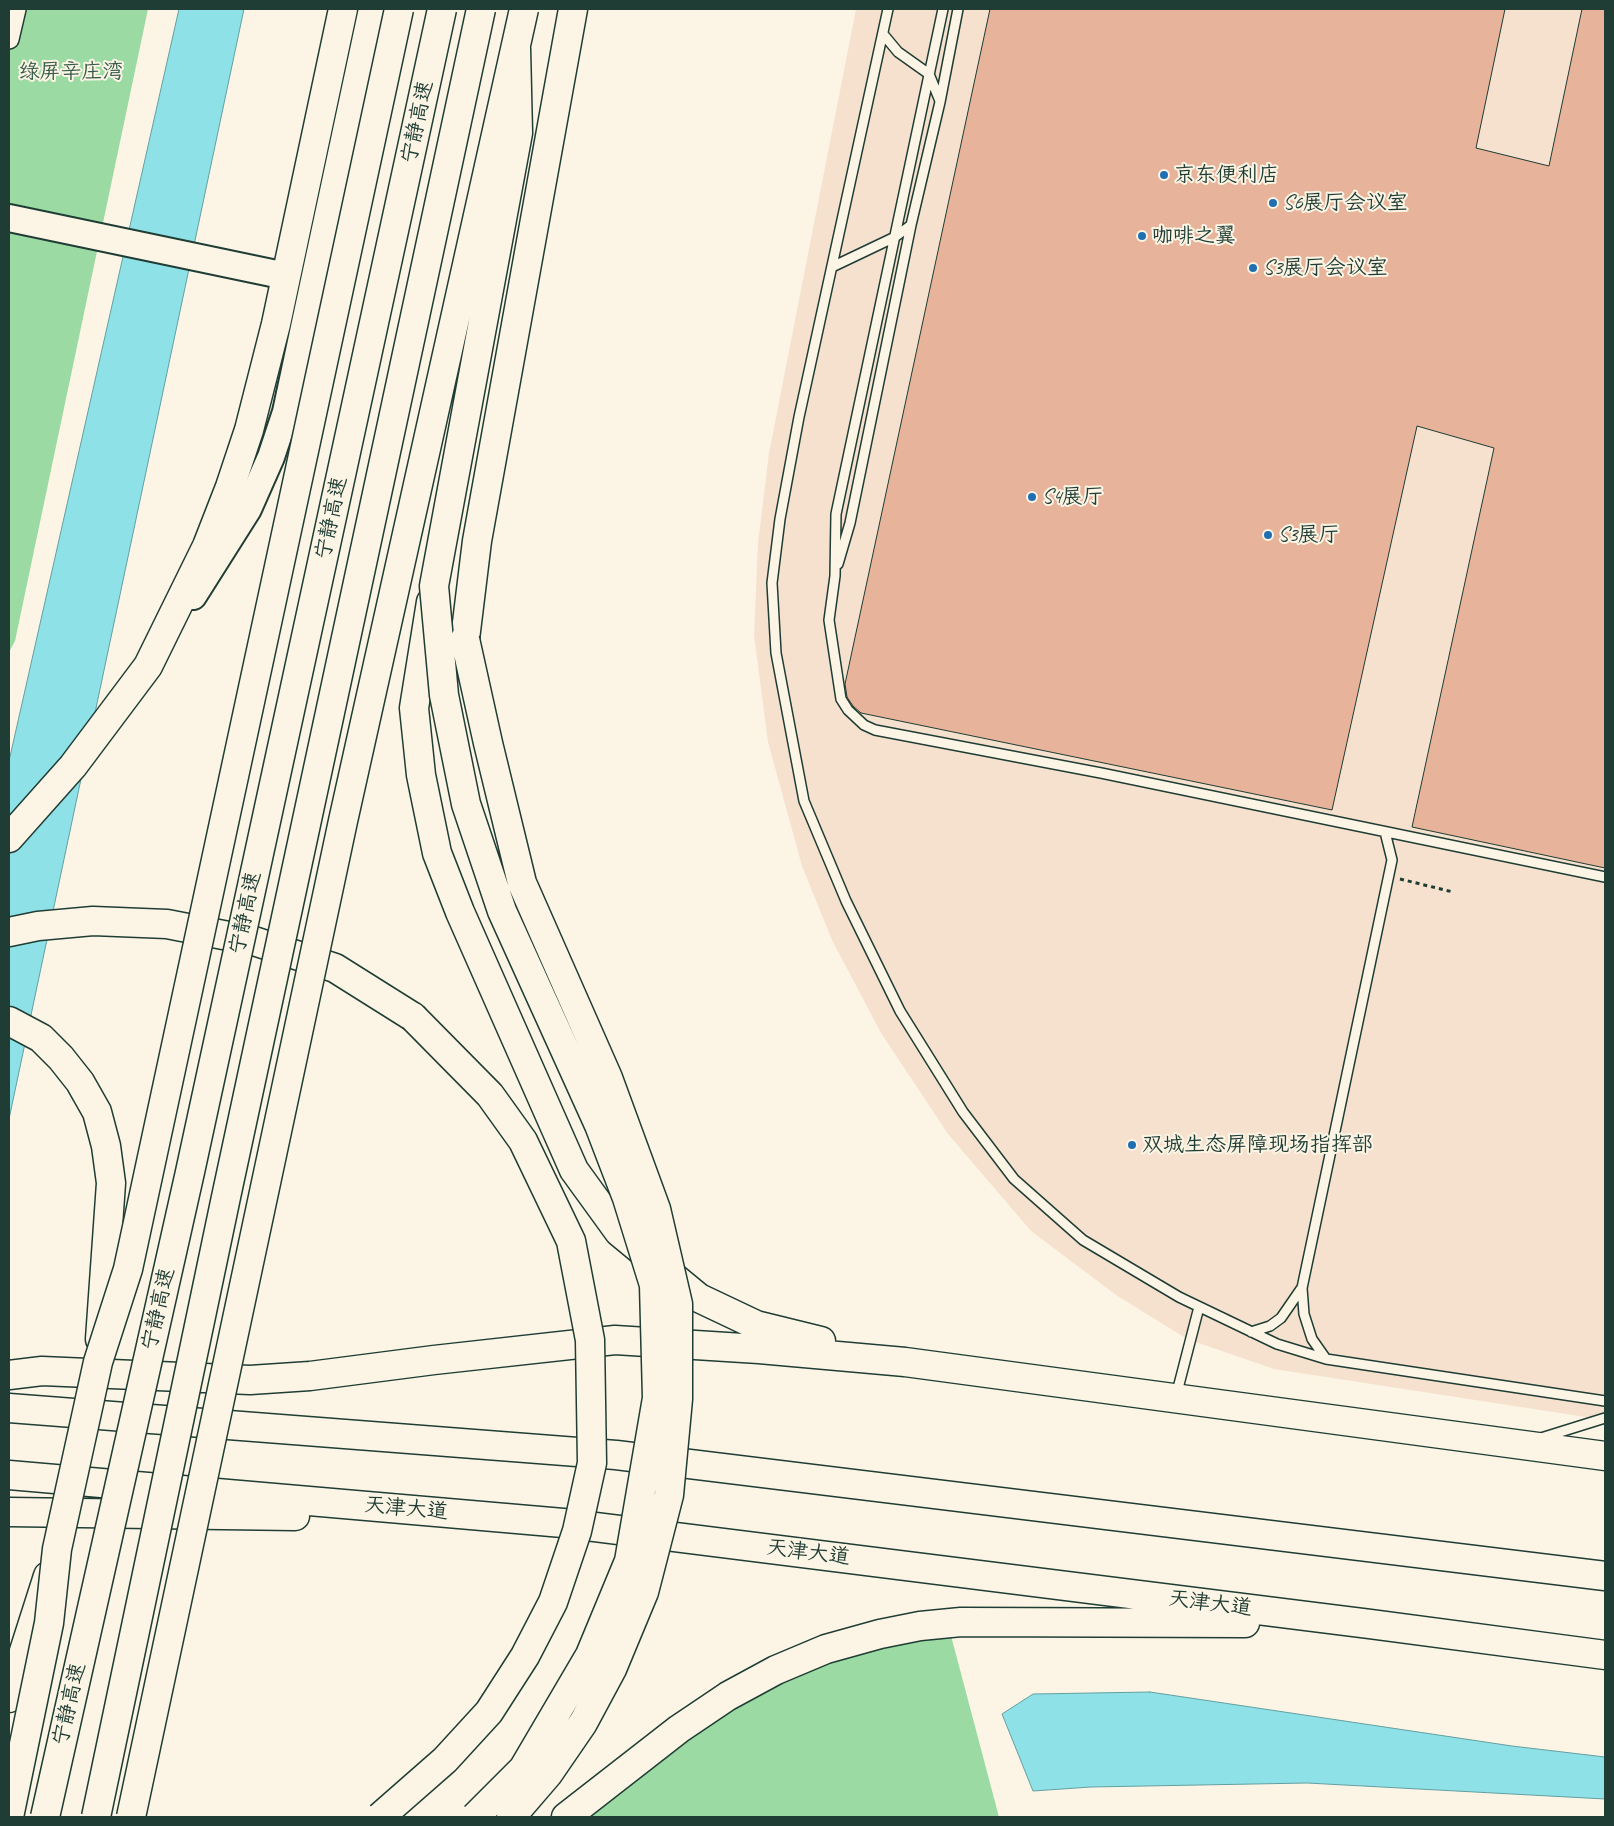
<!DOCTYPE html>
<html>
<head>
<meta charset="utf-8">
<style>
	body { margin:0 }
	#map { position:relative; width:1614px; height:1826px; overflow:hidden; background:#fcf5e5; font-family:Caveat,sans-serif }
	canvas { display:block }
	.frame { position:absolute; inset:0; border:10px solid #1f3d34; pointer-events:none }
</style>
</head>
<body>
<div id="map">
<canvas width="1614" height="1826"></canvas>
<div class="frame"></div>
</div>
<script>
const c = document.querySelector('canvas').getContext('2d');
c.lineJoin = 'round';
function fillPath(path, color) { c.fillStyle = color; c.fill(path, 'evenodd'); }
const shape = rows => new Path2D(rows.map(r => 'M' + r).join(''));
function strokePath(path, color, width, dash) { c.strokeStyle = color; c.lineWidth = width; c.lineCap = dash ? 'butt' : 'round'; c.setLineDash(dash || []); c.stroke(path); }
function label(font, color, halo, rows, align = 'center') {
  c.font = font + ' Caveat,"LXGW WenKai TC",sans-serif'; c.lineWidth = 4; c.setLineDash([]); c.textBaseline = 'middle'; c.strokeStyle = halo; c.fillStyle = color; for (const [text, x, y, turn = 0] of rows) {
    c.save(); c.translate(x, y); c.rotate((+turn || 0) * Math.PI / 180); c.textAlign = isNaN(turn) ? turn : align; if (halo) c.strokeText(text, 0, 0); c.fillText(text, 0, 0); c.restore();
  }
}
const built = shape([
	[856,9,1605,9,1605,1420,1274,1369,1187,1339,1116,1295,1031,1231,948,1134,881,1033,832,940,802,866,768,742,754,635,758,543,769,453]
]);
const green = shape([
	[9,9,148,9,15,641,9,652],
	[950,1632,999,1817,586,1817,729,1706,836,1658]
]);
const water = shape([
	[179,9,244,9,9,1119,9,761,179,9],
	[1150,1692,1512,1746,1605,1757,1605,1799,1307,1783,1091,1787,1033,1791,1002,1714,1033,1694,1150,1692]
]);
const building = shape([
	[990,9,1505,9,1476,148,1549,166,1582,9,1605,9,1605,868,1412,827,1494,448,1417,426,1332,810,861,713,853,706,847,697,845,684,990,9]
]);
const path = shape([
	[1400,879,1453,892]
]);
const lane = shape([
	[888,9,799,417,780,519,772,583,776,653,804,801,846,901,900,1011,963,1112,1014,1179,1083,1240,1179,1297,1277,1344,1326,1359,1605,1401],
	[943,9,836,514,835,576,829,620,841,699,848,710,864,725,875,730,1101,773,1605,877],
	[883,34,898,52,929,74,940,101],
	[832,267,895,237,911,225],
	[838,564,850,523,911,225,940,102,958,9],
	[1251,1332,1270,1326,1281,1318,1301,1289],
	[1326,1359,1312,1339,1304,1314,1302,1288,1392,860,1385,832],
	[1176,1396,1199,1307],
	[1541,1438,1605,1418]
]);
const street = shape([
	[9,39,16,9]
]);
const secondary = shape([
	[9,218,286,276],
	[193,596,248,509,271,457,286,412,372,9]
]);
const highway = shape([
	[431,602,414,708,421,775,437,853,460,912,574,1170,619,1232,699,1298,756,1325,821,1341],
	[465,639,477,541,573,9],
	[9,838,73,766,148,666,207,546,230,487,249,430,276,324,343,9],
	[9,932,38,926,93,921,167,924,254,941,335,968,413,1017],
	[9,1021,41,1038,61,1058,80,1082,97,1112,106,1146,111,1183,100,1339],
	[9,1375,42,1371,250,1380,310,1376,434,1360,615,1340,759,1349,905,1362,1605,1456],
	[9,1408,616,1455,1605,1576],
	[9,1475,563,1523,1370,1624,1605,1655],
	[9,1512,295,1516],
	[9,1698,48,1576],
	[566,1817,679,1729,728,1696,776,1670,826,1649,880,1634,920,1626,961,1622,1245,1623]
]);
const highwayBridge = shape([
	[465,639,488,743,522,883,608,1078,656,1209,678,1304,678,1399,669,1495,644,1592,612,1669,583,1723,548,1774,511,1817],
	[9,1817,49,1623,57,1549,98,1362,128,1269,399,9],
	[45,1817,190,1172,442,9],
	[96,1817,226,1197,481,9],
	[131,1817,343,821,524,9],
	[380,1817,445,1760,489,1712,525,1656,553,1602,577,1531,592,1463,590,1340,571,1241,523,1141,490,1095,413,1017],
	[475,1817,523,1769,590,1655,629,1561,657,1398,654,1285,627,1198,599,1125,502,911,466,804,444,695,434,586,518,133,516,48]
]);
const markers = [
	[1164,175,5,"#1f6fb2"],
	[1273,203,5,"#1f6fb2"],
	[1142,236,5,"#1f6fb2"],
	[1253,268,5,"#1f6fb2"],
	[1032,497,5,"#1f6fb2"],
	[1268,535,5,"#1f6fb2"],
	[1132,1145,5,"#1f6fb2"]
];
const parkNames = [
	["绿屏辛庄湾",71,72]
];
const streetNames = [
	["宁静高速",418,122,-78],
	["宁静高速",332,518,-78],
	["宁静高速",246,913,-78],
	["宁静高速",159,1309,-77],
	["天津大道",406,1509,5],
	["天津大道",808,1553,7],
	["天津大道",1210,1604,7],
	["宁静高速",70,1704,-77]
];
const poiNames = [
	["京东便利店",1174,175],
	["S6展厅会议室",1283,203],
	["咖啡之翼",1152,236],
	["S3展厅会议室",1263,268],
	["S4展厅",1042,497],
	["S3展厅",1278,535],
	["双城生态屏障现场指挥部",1142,1145]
];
fillPath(built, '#f6e1ce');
fillPath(green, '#9bdaa2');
fillPath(water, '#8fe1e8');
strokePath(water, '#629fa0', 1);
fillPath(building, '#e7b39a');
strokePath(building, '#1f3d34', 1);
strokePath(lane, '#1f3d34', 12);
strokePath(street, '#1f3d34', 22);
strokePath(secondary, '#1f3d34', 30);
strokePath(highway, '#1f3d34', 31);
strokePath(path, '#1f3d34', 3, [4, 4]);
strokePath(lane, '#fcf5e5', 9);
strokePath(street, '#fcf5e5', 19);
strokePath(secondary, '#fcf5e5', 26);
strokePath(highway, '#fcf5e5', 28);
strokePath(highwayBridge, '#1f3d34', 31, []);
strokePath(highwayBridge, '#fcf5e5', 28);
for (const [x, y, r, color] of markers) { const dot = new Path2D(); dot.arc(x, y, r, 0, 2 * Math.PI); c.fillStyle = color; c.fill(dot); strokePath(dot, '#fcf5e5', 2); }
label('21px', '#385c4a', '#fcf5e5', parkNames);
label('21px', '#1f3d34', '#fcf5e5', streetNames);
label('21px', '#1f3d34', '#fcf5e5', poiNames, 'left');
</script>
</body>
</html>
